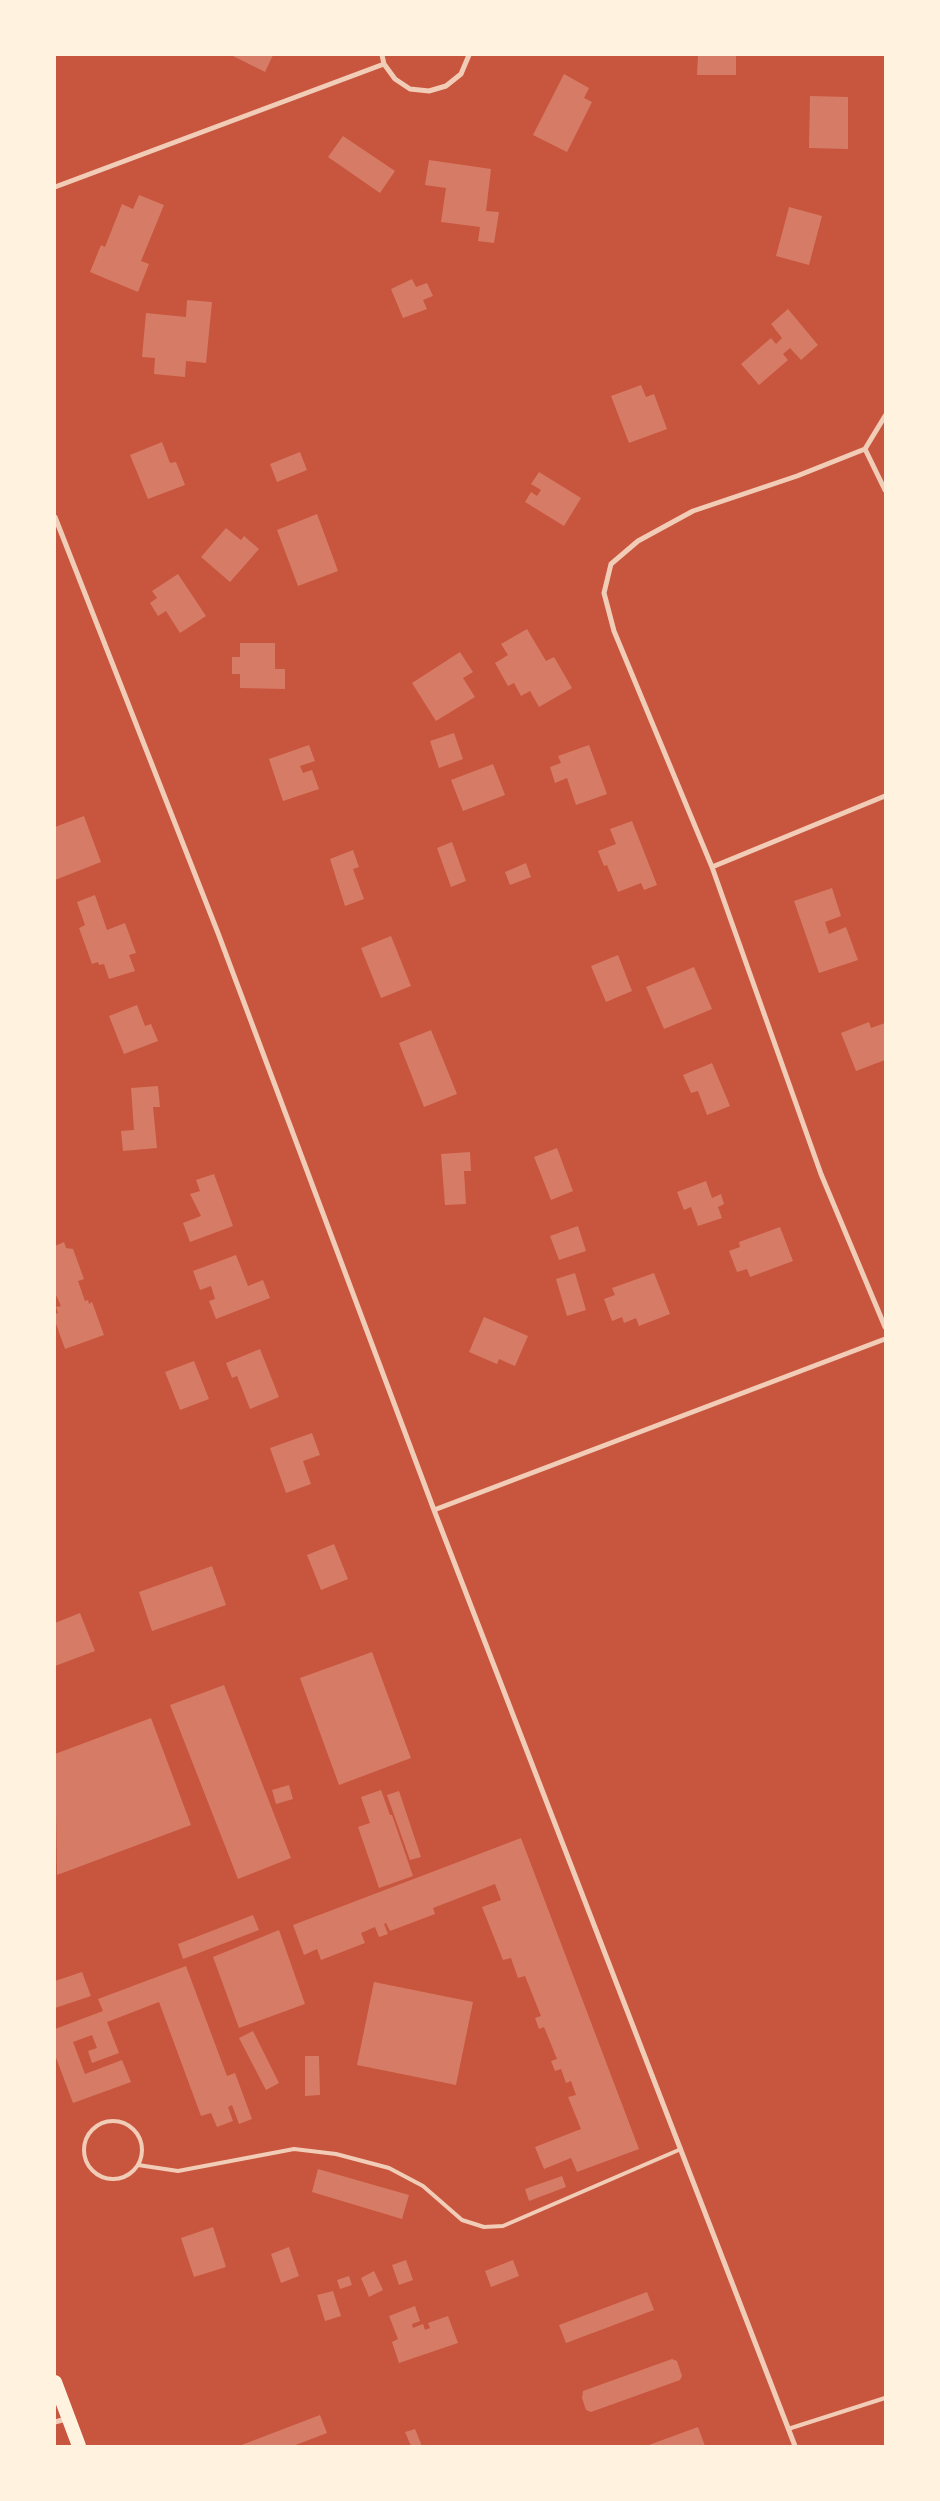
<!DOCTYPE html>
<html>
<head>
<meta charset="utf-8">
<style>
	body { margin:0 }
	#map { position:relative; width:940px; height:2501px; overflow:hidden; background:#c8553d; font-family:Lato,sans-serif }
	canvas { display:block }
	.frame { position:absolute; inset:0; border:56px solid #fff3e0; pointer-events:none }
</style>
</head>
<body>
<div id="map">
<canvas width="940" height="2501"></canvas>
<div class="frame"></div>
</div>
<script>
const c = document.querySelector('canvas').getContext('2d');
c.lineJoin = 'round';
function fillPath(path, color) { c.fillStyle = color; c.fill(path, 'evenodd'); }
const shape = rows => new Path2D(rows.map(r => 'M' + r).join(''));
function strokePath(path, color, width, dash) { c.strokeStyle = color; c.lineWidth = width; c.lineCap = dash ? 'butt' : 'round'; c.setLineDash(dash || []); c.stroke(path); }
const building = shape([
	[231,55,273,55,265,72],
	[698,55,736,55,736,75,697,75],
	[564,74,589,88,584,98,592,102,567,152,533,135],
	[810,96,848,97,848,149,809,148],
	[343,136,395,171,380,193,328,157],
	[429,160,491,169,486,211,499,212,494,243,478,241,480,227,441,222,446,188,425,185],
	[139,195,164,205,141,261,149,264,138,292,90,272,101,245,105,247,122,204,133,209],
	[789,207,822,216,809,265,776,256],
	[412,279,416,287,427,283,433,296,423,300,427,309,403,318,391,289],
	[187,300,212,302,206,363,186,361,185,377,154,374,155,358,142,357,146,313,186,317],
	[788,309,818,345,801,360,790,348,783,354,788,360,759,385,741,364,771,338,776,344,782,338,771,324],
	[641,385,646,397,654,394,667,429,629,443,611,396],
	[162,442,170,463,176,462,185,485,148,499,130,455],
	[300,452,307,470,277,482,270,464],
	[539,472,581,498,564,526,525,502,531,492,537,496,541,490,531,484],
	[317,514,338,571,298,586,277,530],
	[226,528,241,540,244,536,259,549,230,582,201,557],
	[178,574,206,616,180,633,166,611,158,616,150,603,157,598,152,591],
	[527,629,546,661,554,657,572,688,539,707,530,691,521,696,514,683,508,686,495,663,508,655,501,644],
	[240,643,275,643,275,669,285,669,285,689,240,688,240,674,232,674,232,657,240,657],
	[460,652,473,672,463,678,475,697,436,721,412,683],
	[454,733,463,759,439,768,430,741],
	[309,745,315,761,300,766,303,773,312,770,319,789,283,801,269,759],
	[589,745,607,794,576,805,567,778,555,783,550,767,561,763,558,756],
	[493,764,505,795,463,811,451,780],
	[84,816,101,862,55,880,55,827],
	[632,821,657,885,644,890,641,883,618,892,607,865,604,866,598,851,616,844,610,829],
	[452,842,466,881,451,887,437,848],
	[353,850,359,867,353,869,364,899,345,906,330,859],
	[526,863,531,877,510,885,505,872],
	[832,888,841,916,825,922,829,934,846,927,858,960,819,973,794,901],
	[95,895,107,930,125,923,136,953,129,955,135,971,109,979,104,964,99,965,98,962,92,964,79,928,85,925,77,902],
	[391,936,411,986,381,998,361,948],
	[618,955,632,991,606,1002,591,966],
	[694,967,712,1009,664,1029,646,987],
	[137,1005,145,1026,151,1024,158,1041,124,1054,109,1016],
	[869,1022,871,1028,885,1023,885,1060,856,1071,841,1033],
	[431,1030,457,1094,424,1107,399,1043],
	[712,1063,730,1106,707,1115,698,1091,691,1093,683,1075],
	[158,1086,160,1107,153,1107,157,1148,123,1151,121,1131,134,1130,131,1088],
	[557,1148,573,1191,551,1200,534,1157],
	[470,1152,471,1171,464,1171,466,1204,445,1205,441,1154],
	[214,1174,233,1226,190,1242,183,1223,201,1216,190,1194,200,1191,196,1180],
	[706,1181,712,1198,721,1194,724,1204,718,1207,722,1218,698,1226,691,1207,684,1210,677,1192],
	[578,1226,586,1251,559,1260,550,1236],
	[780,1227,793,1261,750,1277,747,1269,737,1272,729,1251,740,1247,739,1242],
	[64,1242,66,1248,73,1249,84,1279,78,1281,85,1301,88,1300,89,1304,92,1302,104,1335,65,1349,55,1321,55,1314,58,1313,56,1307,61,1306,55,1293,55,1246],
	[236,1255,248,1286,263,1280,270,1298,216,1319,209,1301,215,1299,211,1286,200,1290,193,1271],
	[575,1273,586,1310,567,1316,556,1279],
	[654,1273,670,1314,639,1326,636,1318,624,1323,622,1317,612,1321,604,1299,615,1295,612,1288],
	[484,1317,528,1336,515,1366,499,1359,497,1364,469,1352],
	[260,1349,279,1397,250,1409,237,1376,232,1378,226,1363],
	[194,1361,209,1399,180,1410,165,1372],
	[312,1433,320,1455,303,1461,311,1484,286,1493,270,1448],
	[334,1544,348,1579,321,1590,307,1555],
	[212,1566,226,1605,152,1631,139,1592],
	[80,1613,95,1651,55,1666,55,1623],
	[372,1652,411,1758,339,1785,300,1678],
	[224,1685,291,1858,238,1879,170,1705],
	[151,1718,191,1825,57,1875,55,1754],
	[289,1785,293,1799,276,1804,272,1790],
	[381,1790,390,1815,392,1815,413,1876,379,1888,358,1827,370,1823,361,1797],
	[399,1791,421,1857,410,1860,387,1795],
	[521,1838,639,2149,577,2172,571,2158,544,2169,535,2147,581,2129,568,2097,576,2095,571,2081,566,2083,561,2069,555,2071,551,2061,557,2059,544,2027,539,2029,535,2018,541,2016,525,1976,518,1978,511,1958,503,1960,482,1907,501,1900,495,1884,433,1908,435,1914,390,1931,386,1923,384,1924,388,1934,379,1937,375,1927,361,1933,365,1943,321,1960,317,1949,304,1955,293,1925],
	[253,1915,259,1930,183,1959,178,1944],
	[279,1930,305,2004,239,2028,213,1957],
	[186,1966,227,2076,235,2073,252,2119,239,2124,232,2105,228,2107,233,2121,217,2127,211,2113,201,2116,159,2002,107,2022,119,2053,92,2063,88,2051,97,2048,92,2035,73,2042,85,2074,122,2060,131,2082,73,2103,55,2055,55,2029,103,2011,98,1999],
	[82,1972,91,1996,55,2008,55,1981],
	[374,1982,473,2002,456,2085,357,2065],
	[253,2031,279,2083,266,2090,239,2038],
	[305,2056,319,2056,320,2095,305,2096],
	[318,2169,409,2195,402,2219,312,2192],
	[562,2176,566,2187,529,2201,525,2189],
	[213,2227,226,2267,194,2277,181,2238],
	[289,2247,299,2276,281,2283,271,2254],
	[406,2260,413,2280,399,2285,392,2265],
	[513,2260,519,2276,491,2287,485,2271],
	[374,2271,383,2290,369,2297,361,2278],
	[349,2276,352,2285,340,2289,337,2280],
	[333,2291,341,2316,325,2321,317,2295],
	[647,2292,654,2310,566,2343,559,2325],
	[415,2306,420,2321,412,2324,413,2328,423,2324,425,2330,430,2328,428,2323,448,2316,458,2343,399,2363,392,2342,398,2339,389,2316],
	[672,2359,677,2361,682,2376,680,2380,591,2412,586,2410,582,2398,583,2391],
	[320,2415,327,2433,293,2446,239,2446],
	[698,2427,705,2446,646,2446],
	[415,2429,422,2446,411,2446,405,2432]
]);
const service = shape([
	'84 2150a29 29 0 1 1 58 0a29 29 0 1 1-58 0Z',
	[138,2165,178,2171,294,2149,336,2154,389,2168,423,2186,462,2220,484,2227,503,2226,681,2149],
	[788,2429,885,2398]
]);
const minor = shape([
	[382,55,384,64,395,79,410,89,429,91,446,86,461,74,469,55],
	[55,187,384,64],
	[885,416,865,449,797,476,693,511,638,541,611,564,604,593,614,631,712,867,821,1174,885,1327],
	[865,449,885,490],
	[55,517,218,933,434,1510,795,2446],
	[712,867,885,796],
	[434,1510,885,1339],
	[55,2422,66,2419]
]);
const trunk = shape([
	[55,2382,79,2446]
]);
fillPath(building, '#d67c66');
strokePath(service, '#f1ccb7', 4);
strokePath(minor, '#f1ccb7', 5);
strokePath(trunk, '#fff3e0', 14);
</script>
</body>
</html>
